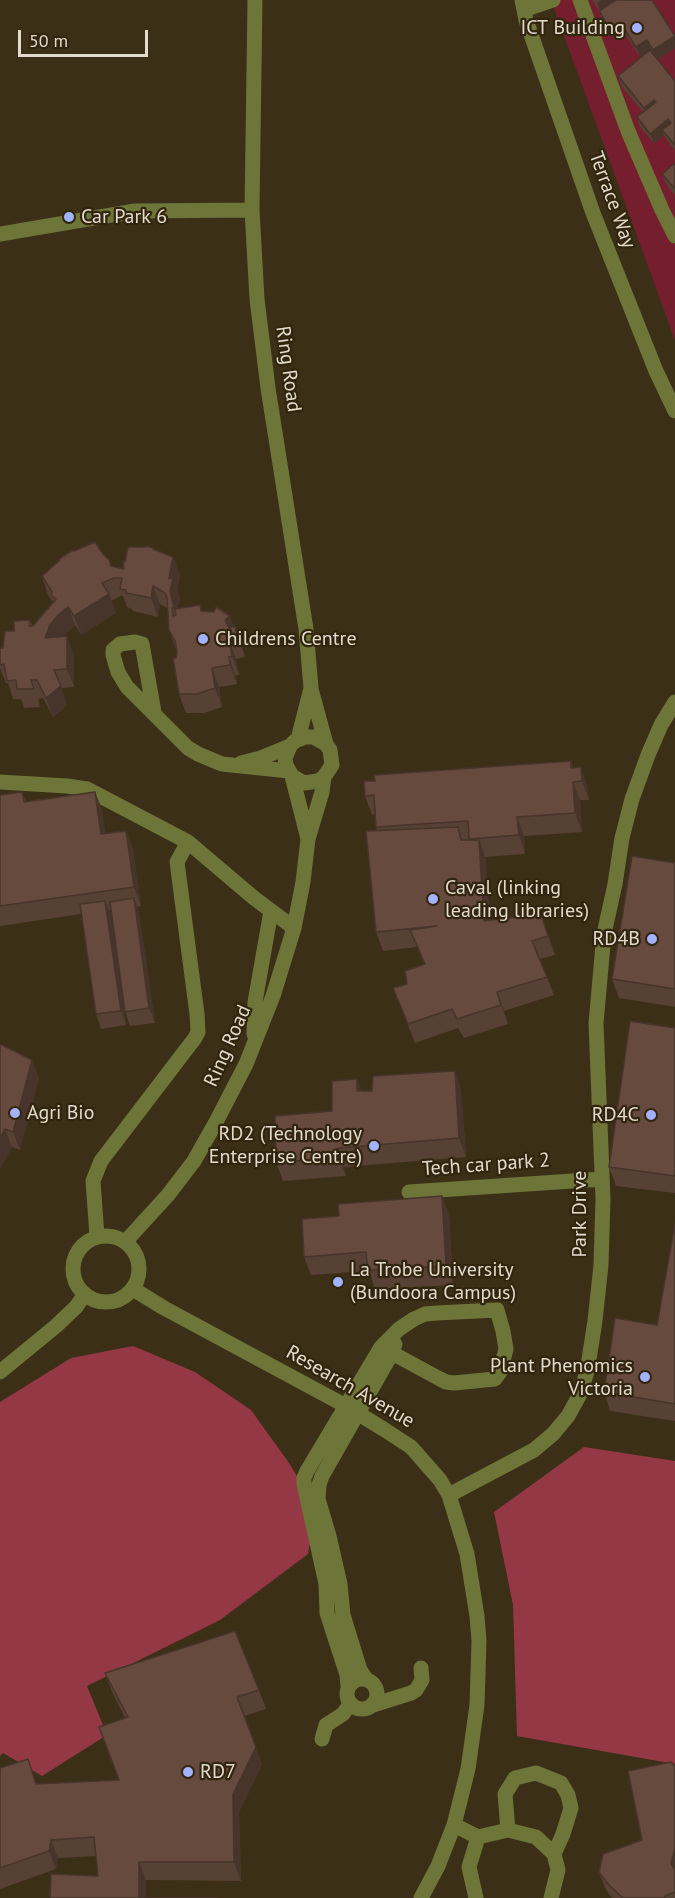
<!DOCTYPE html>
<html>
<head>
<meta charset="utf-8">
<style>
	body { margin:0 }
	#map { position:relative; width:675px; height:1898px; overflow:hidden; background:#3c2f17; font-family:"PT Sans",sans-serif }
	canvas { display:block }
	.scale { position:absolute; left:18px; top:30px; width:130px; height:27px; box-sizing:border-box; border:3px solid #e2dacc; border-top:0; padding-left:8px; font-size:18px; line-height:21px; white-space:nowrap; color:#e2dacc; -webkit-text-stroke:4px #32250d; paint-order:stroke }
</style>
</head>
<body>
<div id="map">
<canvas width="675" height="1898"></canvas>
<div class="scale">50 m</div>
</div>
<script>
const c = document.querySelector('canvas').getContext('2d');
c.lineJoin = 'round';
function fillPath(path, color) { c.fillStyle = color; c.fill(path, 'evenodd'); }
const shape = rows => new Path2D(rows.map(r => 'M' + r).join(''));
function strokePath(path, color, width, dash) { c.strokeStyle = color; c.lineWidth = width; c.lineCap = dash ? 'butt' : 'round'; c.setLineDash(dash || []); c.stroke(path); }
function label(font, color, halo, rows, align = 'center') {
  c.font = font + ' "PT Sans",sans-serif'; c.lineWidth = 4.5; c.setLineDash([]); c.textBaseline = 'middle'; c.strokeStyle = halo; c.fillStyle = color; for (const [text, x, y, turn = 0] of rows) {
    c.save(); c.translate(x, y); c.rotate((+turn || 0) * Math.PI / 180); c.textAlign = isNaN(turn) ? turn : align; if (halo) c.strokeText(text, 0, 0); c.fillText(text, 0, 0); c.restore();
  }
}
const green = shape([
	[551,0,675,0,675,340]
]);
const forest = shape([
	[133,1346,195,1372,251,1410,289,1463,316,1507,308,1554,220,1620,87,1686,107,1735,42,1776,3,1753,0,1756,0,1402,71,1358],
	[584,1447,675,1461,675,1764,517,1736,513,1605,494,1512]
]);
const minor = shape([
	[255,0,252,210,257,299,268,388,306,629,311,688,298,739],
	[522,0,526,20,593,213,656,371,675,411],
	[580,0,628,131,662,210,675,236],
	[524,10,553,0],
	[0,234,135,211,252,210],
	[311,689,326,744,330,750,332,765,324,777,318,781,304,783,292,776,286,765,285,758,290,746,295,741,305,737,313,737,326,744],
	[154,712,142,644,135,642,120,644,113,650,113,655,118,672,127,687,188,748,198,754,222,764,289,771],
	[241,763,261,758,290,746],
	[292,776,308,839],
	[0,782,67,786,87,789,188,842,254,898,294,928],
	[254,1034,255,1002,271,911],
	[409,1192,602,1179],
	'73 1269a33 33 0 1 1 66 0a33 33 0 1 1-66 0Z',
	[97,1236,93,1181,101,1161,195,1038,198,1032,197,1014,177,862,188,842],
	[126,1241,168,1195,194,1161,216,1122,246,1064,273,996,294,928,303,882,308,839,322,792,324,777],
	[133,1289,164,1308,346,1406,385,1430,411,1447,440,1480,449,1495,467,1554,477,1616,479,1641,477,1705,468,1769,454,1825,438,1866,421,1898],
	[0,1372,56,1326,76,1307,85,1294],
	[449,1495,534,1450,553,1434,568,1416,579,1396,587,1372,595,1321,601,1265,603,1199,596,1023,604,934,615,884,622,838,632,799,648,755,661,725,675,702],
	'347 1694a15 15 0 1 1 30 0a15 15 0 1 1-30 0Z',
	[366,1679,360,1670,343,1615,340,1584,329,1536,318,1499,319,1485,322,1476,392,1353,395,1344],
	[348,1686,347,1675,327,1613,326,1584,304,1484,304,1478,307,1471,381,1347,399,1329,414,1319,425,1314,437,1313,497,1310,503,1331,506,1349,500,1372,495,1379,454,1383,446,1382,440,1379,381,1347],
	[373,1705,411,1693,416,1690,422,1680,421,1668],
	[322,1739,326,1725,343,1714,350,1704],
	[454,1825,478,1837,508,1830,536,1837,554,1854,558,1870,551,1898],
	[508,1830,505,1794,515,1778,536,1773,561,1783,568,1795,571,1808,563,1834,554,1854],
	[476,1898,469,1867,478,1837]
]);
const wall = shape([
	[592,0,652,0,675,36,675,48,657,60,675,81,675,150,666,139,664,135,654,143,640,127,637,117,643,112,621,86,618,76,644,54,640,57,625,34,615,40,602,21,599,11],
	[675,163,675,195,666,184,662,174],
	[154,549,173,557,180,576,177,590,180,598,177,609,203,611,234,627,235,626,243,650,245,657,236,659,239,675,235,675,237,684,219,687,222,707,204,713,186,713,179,694,176,658,177,652,169,630,168,609,160,604,158,617,133,611,132,609,127,607,123,596,121,596,111,601,116,613,81,635,75,625,62,637,74,655,74,687,61,688,67,705,53,717,43,698,38,699,40,707,24,708,21,699,13,699,8,683,6,683,0,668,0,648,3,648,14,631,30,620,32,626,53,602,48,595,42,576,74,551,112,566,124,569,125,562],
	[571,761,573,768,587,786,589,800,580,800,582,832,524,836,525,854,485,857,490,921,548,933,555,955,540,959,554,995,504,1011,508,1024,464,1038,458,1028,415,1043,393,988,407,984,424,964,417,947,383,951,376,932,378,831,376,827,375,814,372,815,365,796],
	[22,792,26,802,95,792,102,810,105,834,126,831,133,849,141,906,137,907,139,913,155,1023,130,1026,125,1012,111,910,109,910,111,915,126,1025,101,1029,96,1014,81,914,0,926,0,795],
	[675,863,675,1007,619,998,612,979],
	[675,1028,675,1193,616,1186,609,1167],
	[0,1044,39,1078,20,1150,12,1147,0,1169],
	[455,1071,461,1090,466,1157,344,1167,346,1176,283,1181,276,1162,332,1111,357,1079,361,1091,372,1091],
	[442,1196,449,1215,453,1285,375,1289,369,1271,311,1275,304,1257,339,1216],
	[675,1224,675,1421,610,1411,604,1392,657,1325],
	[105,1673,259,1690,266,1709,244,1716,262,1765,239,1812,241,1881,146,1880,146,1898,50,1898,98,1876,96,1856,58,1858,56,1869,0,1889,0,1768,37,1784,119,1780,125,1718,112,1692],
	[675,1766,675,1898,612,1898,606,1890,599,1872,642,1840]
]);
const shadedWall = shape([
	[602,0,617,0,601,13,597,3],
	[621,24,625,34,615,40,611,31],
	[675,36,675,48,657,60,653,50],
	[647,40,651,50,640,57,636,47],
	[654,100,657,110,647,118,644,108],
	[668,119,672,129,662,130,664,135,654,143,650,134],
	[173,557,180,576,177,590,180,598,177,610,181,627,174,608,169,578],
	[153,586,160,604,158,617,151,598],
	[109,594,116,613,81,635,74,616],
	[68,607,75,625,65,634,57,643,45,638,50,625,58,615],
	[230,616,237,635,232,639,225,620],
	[236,631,243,650,245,657,238,639],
	[67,636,74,655,74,687,67,669],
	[229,640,236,659,239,675,232,656],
	[229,657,235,675,237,684,230,665],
	[212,668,219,687,222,707,215,688],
	[61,686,67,705,53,717,46,698],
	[581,767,587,786,589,800,582,781],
	[573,782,580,800,582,832,575,813],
	[95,792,102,810,108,853,101,834],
	[517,817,524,836,525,854,519,835],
	[126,831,133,849,141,906,134,887],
	[479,840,486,859,491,940,484,921],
	[134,898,139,913,155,1023,149,1008],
	[105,901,111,915,126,1025,121,1011],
	[541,914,548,933,555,955,548,936],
	[497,992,504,1011,508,1024,501,1005],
	[32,1060,39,1078,20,1150,13,1132],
	[455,1071,461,1090,466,1157,459,1138],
	[357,1079,364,1098,357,1091],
	[5,1129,12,1147,0,1169,0,1138],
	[338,1148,344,1167,346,1176,339,1158],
	[442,1196,449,1215,453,1285,446,1266],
	[256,1747,262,1765,239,1812,241,1881,234,1862,233,1794],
	[51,1840,58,1858,56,1869,49,1851],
	[675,1848,675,1876,671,1864],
	[139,1862,146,1880,146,1898,139,1898]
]);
const building = shape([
	[616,0,652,0,675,36,653,50,647,40,636,47,621,24,611,31,599,11,616,0],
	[650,50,675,81,675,145,662,130,671,123,668,119,650,134,637,117,656,102,654,100,644,108,618,76,650,50],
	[675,163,675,189,662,174,675,163],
	[95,542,103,554,109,560,111,566,124,569,123,561,125,562,128,547,146,547,146,546,154,548,153,549,173,557,169,578,173,579,170,591,174,608,172,608,173,616,176,615,175,609,200,605,201,611,214,612,216,607,230,616,225,620,229,628,235,626,238,639,229,640,232,656,229,657,230,665,212,668,215,688,197,694,179,694,173,658,176,658,177,652,175,641,169,630,167,598,165,593,153,586,151,598,126,593,126,590,120,589,122,578,114,578,102,583,109,594,74,616,68,607,58,615,50,625,45,638,67,636,67,669,54,670,61,686,46,698,37,680,31,680,34,689,17,689,16,680,7,681,4,664,0,665,0,648,3,648,5,631,14,631,14,621,30,620,29,626,33,626,56,599,51,595,52,592,42,576,60,560,59,559,73,550,74,551,95,542],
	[571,761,571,768,581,767,582,781,573,782,575,813,517,817,519,835,469,839,468,821,376,827,374,795,365,796,364,781,375,781,374,775,571,761],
	[22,792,24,802,95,792,101,834,126,831,134,887,0,906,0,795,22,792],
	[458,827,461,840,479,840,484,921,541,914,548,936,532,941,547,977,497,992,501,1005,457,1019,452,1009,408,1024,393,988,407,984,405,971,425,964,410,930,437,926,376,932,366,831,458,827],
	[632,856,675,863,675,989,612,979,632,856],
	[134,898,149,1008,125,1012,110,902,134,898],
	[105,901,121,1011,96,1014,80,904,105,901],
	[630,1021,675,1028,675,1176,609,1167,630,1021],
	[0,1044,32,1060,13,1132,5,1129,0,1138,0,1044],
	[455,1071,459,1138,338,1148,339,1158,276,1162,275,1116,332,1111,332,1081,357,1079,357,1091,372,1091,373,1076,455,1071],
	[442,1196,446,1266,368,1270,366,1252,304,1257,302,1219,339,1216,338,1204,442,1196],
	[675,1224,675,1404,604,1392,615,1318,657,1325,675,1224],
	[235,1631,259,1690,237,1697,256,1747,233,1794,234,1862,139,1862,139,1898,219,1898,50,1898,51,1874,98,1876,94,1837,51,1840,49,1851,0,1868,0,1768,28,1759,36,1784,119,1780,99,1727,128,1717,105,1673,235,1631],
	[671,1762,675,1766,675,1848,671,1864,675,1870,675,1892,665,1896,665,1898,623,1898,608,1884,599,1872,603,1854,642,1840,628,1771,671,1762]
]);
const markers = [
	[637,28,6,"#a3b2fd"],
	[69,217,6,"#a3b2fd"],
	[203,639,6,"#a3b2fd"],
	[433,899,6,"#a3b2fd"],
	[652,939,6,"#a3b2fd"],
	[15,1113,6,"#a3b2fd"],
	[651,1115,6,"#a3b2fd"],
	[374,1146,6,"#a3b2fd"],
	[338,1282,6,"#a3b2fd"],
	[645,1377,6,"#a3b2fd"],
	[188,1772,6,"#a3b2fd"]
];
const poiNames = [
	["ICT Building",625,28,"right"],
	["Car Park 6",81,217],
	["Childrens Centre",215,639],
	["Caval (linking",445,888],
	["leading libraries)",445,911],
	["RD4B",640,939,"right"],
	["Agri Bio",27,1113],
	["RD4C",639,1115,"right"],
	["RD2 (Technology",362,1134,"right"],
	["Enterprise Centre)",362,1157,"right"],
	["La Trobe University",350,1270],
	["(Bundoora Campus)",350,1293],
	["Plant Phenomics",633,1366,"right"],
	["Victoria",633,1389,"right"],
	["RD7",200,1772]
];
const streetNames = [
	["Terrace Way",612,200,70],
	["Ring Road",288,369,82],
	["Ring Road",228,1046,-66],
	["Tech car park 2",486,1165,-4],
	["Park Drive",580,1214,-90],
	["Research Avenue",350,1387,30]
];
fillPath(green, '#751f2e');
fillPath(forest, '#943845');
strokePath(minor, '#6d7539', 15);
fillPath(wall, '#574034');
fillPath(shadedWall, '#47342b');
fillPath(building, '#654a3d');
strokePath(building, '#47342b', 1.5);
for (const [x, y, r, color] of markers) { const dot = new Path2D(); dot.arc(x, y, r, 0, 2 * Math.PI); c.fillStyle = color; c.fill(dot); strokePath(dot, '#32250d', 2); }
label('20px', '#e2dacc', '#32250d', poiNames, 'left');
label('20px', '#e2dacc', '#32250d', streetNames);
</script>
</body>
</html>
